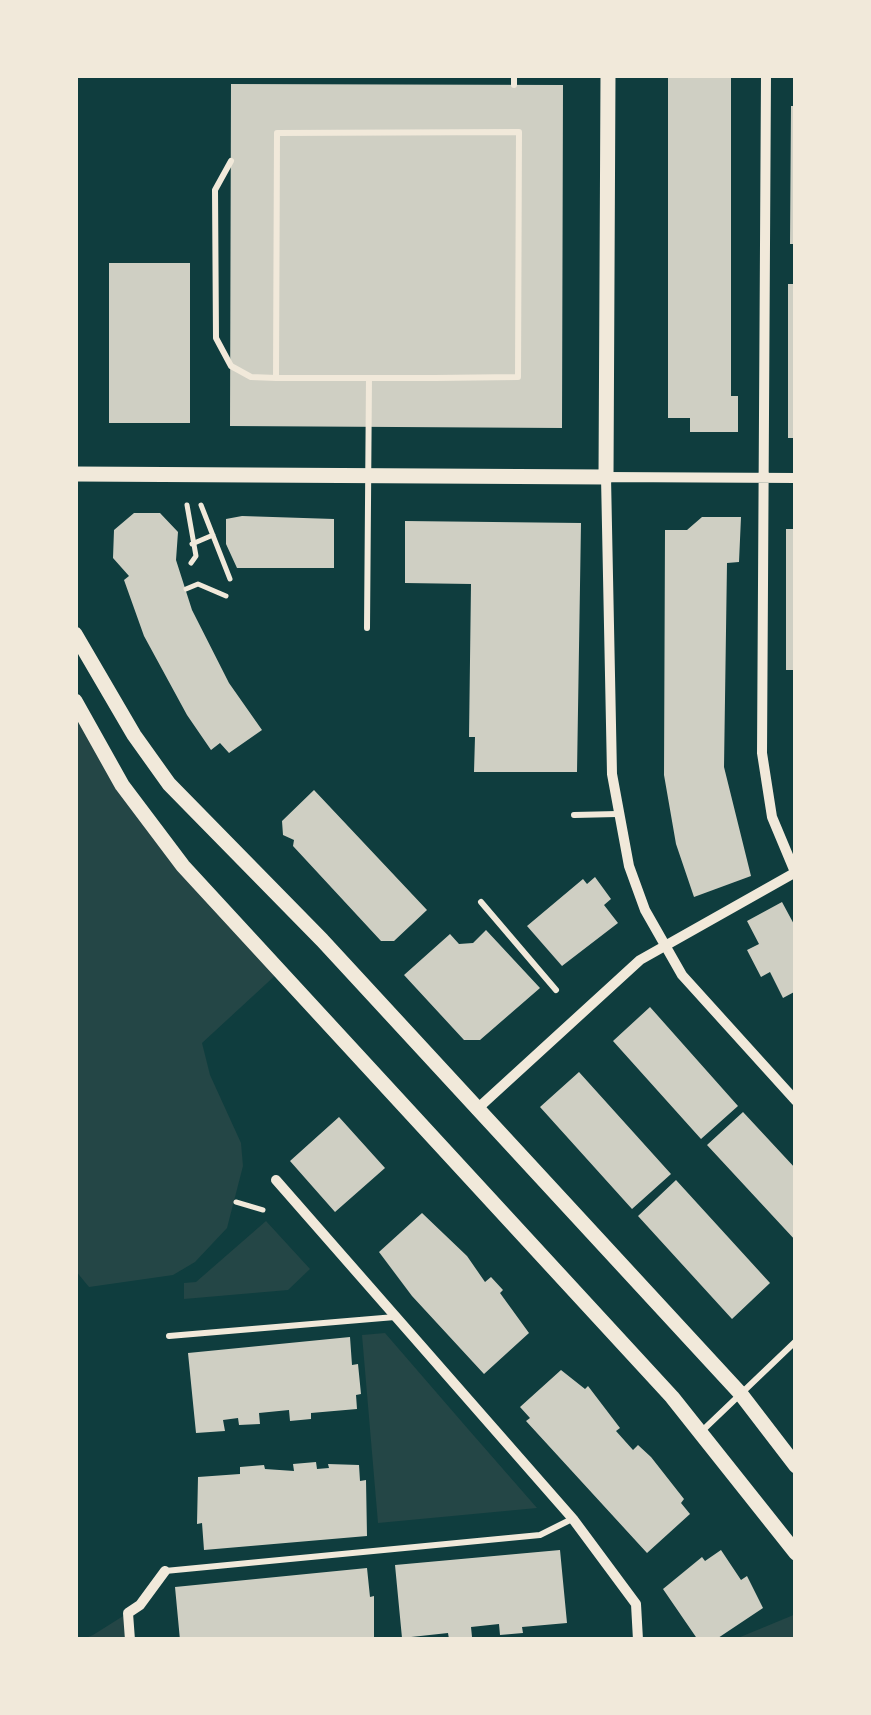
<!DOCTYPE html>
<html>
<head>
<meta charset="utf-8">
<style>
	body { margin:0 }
	#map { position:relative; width:871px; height:1715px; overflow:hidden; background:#0f3d3e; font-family:"Fira Sans",sans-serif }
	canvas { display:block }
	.frame { position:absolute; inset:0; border:78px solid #f1e9da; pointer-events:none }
</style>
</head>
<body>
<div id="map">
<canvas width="871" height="1715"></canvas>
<div class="frame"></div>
</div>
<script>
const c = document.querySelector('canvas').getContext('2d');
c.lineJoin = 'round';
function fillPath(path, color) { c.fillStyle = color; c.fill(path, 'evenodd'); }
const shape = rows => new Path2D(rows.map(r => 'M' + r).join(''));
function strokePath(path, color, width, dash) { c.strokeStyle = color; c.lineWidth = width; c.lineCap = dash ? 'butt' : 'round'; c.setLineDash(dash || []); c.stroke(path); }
const green = shape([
	[75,701,122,785,279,972,202,1043,210,1075,241,1143,243,1166,227,1228,195,1262,173,1275,89,1287,75,1270],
	[266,1221,310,1269,288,1290,184,1299,184,1283,196,1282],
	[385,1333,468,1429,537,1508,378,1523,362,1335],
	[128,1613,130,1640,81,1640,93,1635],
	[796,1614,796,1640,733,1640]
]);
const building = shape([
	[668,76,731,76,731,396,738,396,738,432,690,432,690,418,668,418],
	[231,84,563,85,562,428,230,426],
	[791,106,796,106,796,244,790,244],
	[109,263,190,263,190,423,109,423],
	[788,284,796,284,796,438,788,438],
	[134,513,160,513,178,532,176,560,192,610,229,683,262,730,229,753,220,743,211,750,187,715,144,636,124,580,129,576,113,558,114,530],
	[242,516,334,519,334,568,237,568,226,544,226,519],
	[702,517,741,517,739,562,727,563,724,767,751,876,694,897,676,844,664,775,665,530,687,530],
	[405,521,581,523,577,772,474,772,475,737,469,737,471,584,405,583],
	[786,529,796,529,796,670,786,670],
	[314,790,427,910,394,941,381,941,293,846,294,840,283,835,282,821],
	[595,877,611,899,604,905,618,923,562,966,527,926,583,879,587,884],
	[782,902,796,928,796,991,783,998,770,972,761,977,747,950,759,944,747,921],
	[486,930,540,988,480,1040,464,1040,404,975,450,934,459,944,473,943],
	[650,1007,738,1106,701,1139,613,1041],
	[579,1072,671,1174,632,1209,540,1107],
	[743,1112,796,1169,796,1241,707,1145],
	[339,1117,385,1168,335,1212,290,1161],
	[676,1180,770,1283,732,1319,638,1216],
	[422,1213,467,1256,485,1282,491,1277,503,1290,500,1293,529,1333,484,1374,412,1296,379,1252],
	[350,1337,352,1365,358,1364,361,1394,356,1395,357,1409,311,1413,311,1419,290,1421,289,1410,259,1413,260,1424,239,1425,238,1418,223,1420,225,1431,196,1433,188,1353],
	[561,1370,585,1389,588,1386,620,1428,616,1431,633,1450,638,1445,651,1457,684,1499,681,1503,690,1514,647,1553,526,1421,530,1418,520,1407],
	[316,1462,317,1469,329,1468,328,1464,359,1465,360,1481,366,1480,367,1536,204,1550,202,1523,197,1524,198,1477,240,1474,240,1467,264,1465,265,1469,294,1471,293,1464],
	[560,1550,567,1623,522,1627,523,1633,500,1635,499,1624,471,1627,472,1637,449,1639,448,1633,402,1638,395,1565],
	[721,1550,741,1580,747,1576,763,1608,715,1640,698,1640,663,1589,702,1557,705,1561],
	[367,1568,370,1597,374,1596,374,1640,180,1640,175,1587]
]);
const path = shape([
	[187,505,196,556,191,563],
	[201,505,230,579],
	[192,544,213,535],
	[186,589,198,584,226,596],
	[236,1202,263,1210]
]);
const service = shape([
	[514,75,514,85],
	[231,161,215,190,216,338,231,366,251,377,276,378,435,378,518,377,519,132,277,133,276,378],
	[367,628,369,378],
	[574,815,617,814],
	[481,902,556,990],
	[169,1336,395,1317],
	[703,1430,796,1341],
	[165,1571,540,1535,572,1519]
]);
const minor = shape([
	[766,75,762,753,772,817,795,872],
	[796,478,606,477,612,774,629,866,645,910,682,975,796,1101],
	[476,1110,640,960,796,872],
	[276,1180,573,1519,636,1604,638,1640],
	[130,1640,128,1613,140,1605,165,1571]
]);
const tertiary = shape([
	[75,474,606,477,608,75],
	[75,634,134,735,169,784,322,940,740,1393,796,1466],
	[75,701,122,785,183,866,672,1397,796,1553]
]);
fillPath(green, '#244646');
fillPath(building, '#cfcfc3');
strokePath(path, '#f1e9da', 5);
strokePath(service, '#f1e9da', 6);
strokePath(minor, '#f1e9da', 10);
strokePath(tertiary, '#f1e9da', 15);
</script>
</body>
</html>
